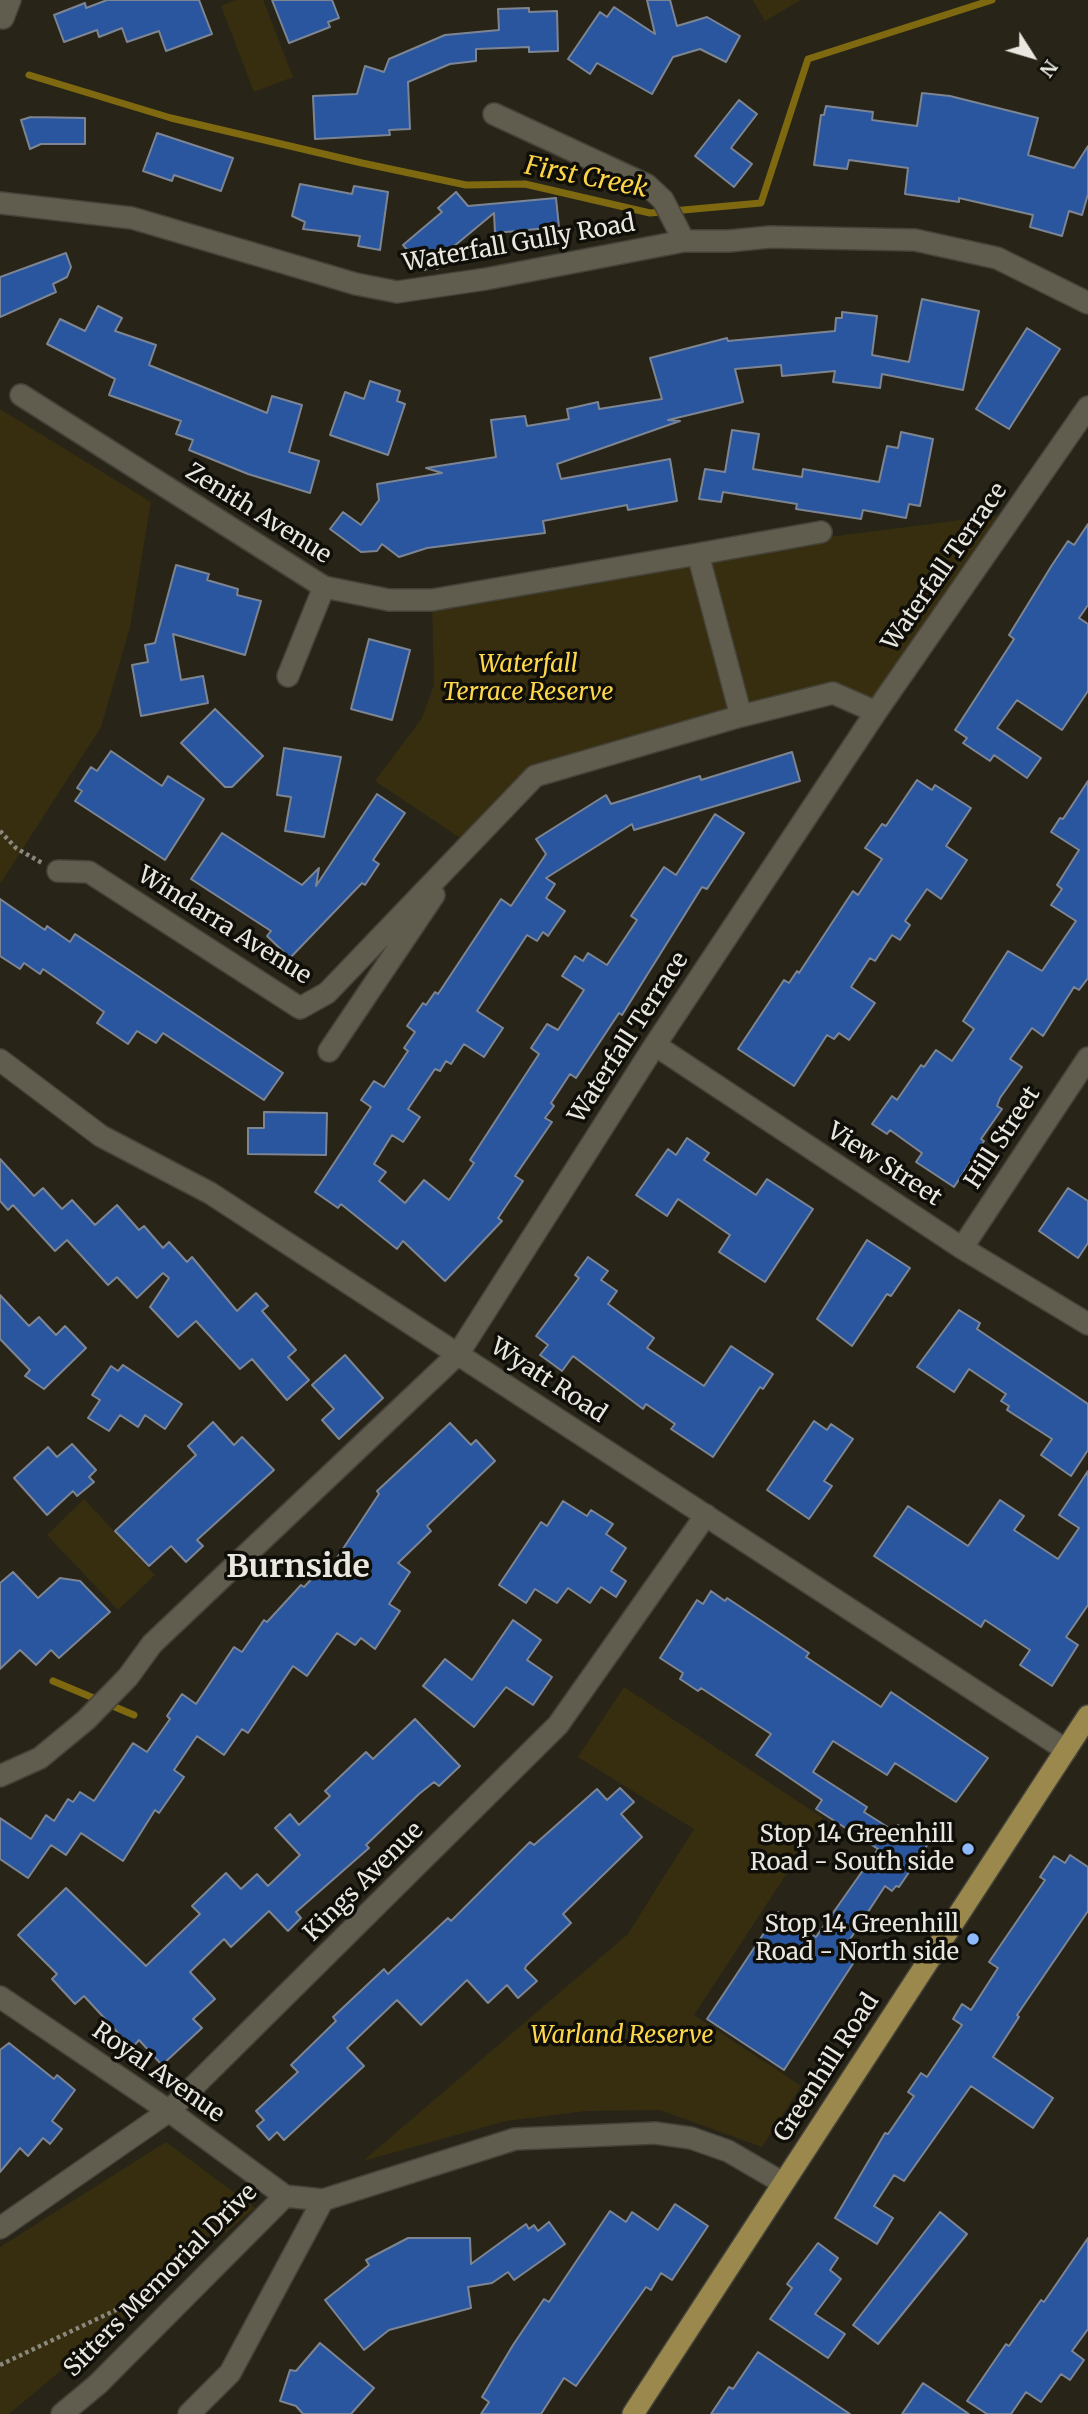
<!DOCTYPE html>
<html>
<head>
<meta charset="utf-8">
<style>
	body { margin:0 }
	#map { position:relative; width:1088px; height:2414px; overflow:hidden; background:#282518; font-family:Merriweather,serif }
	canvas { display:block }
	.north { position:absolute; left:997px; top:21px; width:70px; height:70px; -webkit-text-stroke:5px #0f0e08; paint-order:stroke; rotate:127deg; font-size:19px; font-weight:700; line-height:28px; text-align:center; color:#e9e7df }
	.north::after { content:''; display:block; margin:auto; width:24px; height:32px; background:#e9e7df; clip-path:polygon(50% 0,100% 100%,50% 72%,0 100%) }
</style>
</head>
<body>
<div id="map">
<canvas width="1088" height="2414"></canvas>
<div class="north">N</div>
</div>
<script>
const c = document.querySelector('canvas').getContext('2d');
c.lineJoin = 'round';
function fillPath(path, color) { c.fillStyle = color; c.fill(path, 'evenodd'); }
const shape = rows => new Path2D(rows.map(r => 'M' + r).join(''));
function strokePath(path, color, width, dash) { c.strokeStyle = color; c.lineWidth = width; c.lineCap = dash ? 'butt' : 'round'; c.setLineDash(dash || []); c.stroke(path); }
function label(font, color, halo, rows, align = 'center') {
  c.font = font + ' Merriweather,serif'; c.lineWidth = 7; c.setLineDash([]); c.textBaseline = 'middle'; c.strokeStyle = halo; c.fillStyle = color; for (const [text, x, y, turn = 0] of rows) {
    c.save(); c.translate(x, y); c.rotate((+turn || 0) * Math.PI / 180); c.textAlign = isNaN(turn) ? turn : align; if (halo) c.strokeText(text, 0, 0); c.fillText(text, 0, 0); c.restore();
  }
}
const green = shape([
	[236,0,263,0,293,77,254,92,221,6],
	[753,0,801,0,765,21],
	[0,409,151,502,130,627,101,727,0,884],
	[1015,513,876,712,833,693,535,776,468,843,375,781,422,718,434,685,432,600,698,554],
	[84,1499,155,1575,118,1610,47,1535],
	[624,1687,823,1818,694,2015,801,2086,762,2147,660,2110,585,2111,506,2121,363,2161,628,1934,694,1829,578,1757],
	[166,2142,255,2208,9,2414,0,2414,0,2247]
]);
const stream = shape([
	[29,75,171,118,362,163,466,185,525,184,650,213,761,203,808,59,992,0],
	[53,1681,134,1715]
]);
const building = shape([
	[107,0,199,0,212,34,166,51,159,31,127,42,122,28,99,37,97,30,64,42,54,15,85,3,86,8,107,0],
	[272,0,332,0,339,18,328,22,330,27,289,43,272,0],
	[647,0,670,0,677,26,707,17,740,36,726,62,700,49,673,57,652,94,597,63,590,74,568,59,600,12,607,17,614,7,655,34,647,0],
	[529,8,529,12,557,11,558,51,529,52,529,47,476,49,476,61,450,64,408,82,410,129,389,130,390,135,315,139,313,96,357,94,365,66,384,72,389,59,445,35,499,30,498,9,529,8],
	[922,93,950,96,1038,118,1028,155,1074,168,1088,146,1088,194,1082,215,1069,211,1062,236,1030,227,1033,215,959,198,959,202,905,194,908,168,849,160,847,169,814,165,821,115,824,115,826,106,873,112,872,120,917,126,922,93],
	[739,100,757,114,731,148,752,164,734,187,695,156,739,100],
	[31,117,85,118,85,144,41,144,30,149,21,120,31,117],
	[157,133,233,158,221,191,174,175,172,181,143,171,157,133],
	[300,184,352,194,354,186,388,192,380,250,358,246,360,236,303,229,305,222,292,216,300,184],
	[456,192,468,206,556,198,559,227,495,233,494,213,453,247,457,252,437,269,433,263,425,270,403,245,442,212,438,208,456,192],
	[66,253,71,267,67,277,53,284,56,292,0,317,0,277,66,253],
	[922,299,979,311,963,390,882,374,880,388,833,382,835,371,782,376,781,365,735,369,743,402,668,420,680,421,557,464,561,479,670,459,677,501,628,510,627,505,543,521,545,533,427,548,399,557,382,544,377,551,361,552,330,529,343,512,361,525,379,500,377,484,442,473,426,468,496,457,491,420,525,416,527,426,569,419,567,409,598,402,599,409,662,399,650,358,727,338,728,341,835,331,836,318,842,318,842,312,877,316,872,355,909,362,922,299],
	[98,306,122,318,115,331,156,345,149,365,267,413,272,396,302,405,289,452,319,461,310,493,248,474,189,450,193,440,176,434,181,421,109,395,115,379,47,344,60,319,85,331,98,306],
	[1027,328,1060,349,1009,429,976,409,1027,328],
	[370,381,400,391,397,401,405,404,388,455,330,435,345,392,364,399,370,381],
	[732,430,759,434,753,469,802,477,803,469,879,482,887,446,898,448,901,432,933,439,920,506,909,504,906,518,863,510,861,519,796,509,797,504,723,492,721,502,699,499,705,469,725,472,732,430],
	[1088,524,1088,605,1079,618,1088,624,1088,691,1062,730,1017,700,997,728,1041,758,1027,778,994,755,990,761,963,743,967,738,955,730,1014,639,1009,635,1052,565,1068,541,1074,545,1088,524],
	[176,565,209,574,207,580,238,589,237,595,261,601,245,655,173,634,181,680,203,676,208,703,141,716,132,665,148,662,145,645,155,643,176,565],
	[369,639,410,650,392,720,351,709,369,639],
	[215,709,263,756,232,787,225,787,181,743,215,709],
	[284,748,341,757,324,837,285,831,291,797,277,795,284,748],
	[111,751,162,786,168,776,204,799,165,860,75,801,82,791,77,788,91,767,97,771,111,751],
	[792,752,800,781,634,830,632,824,546,878,555,884,546,898,565,911,548,936,543,932,537,941,527,935,477,1011,503,1028,484,1057,464,1044,451,1064,446,1061,440,1071,435,1069,408,1109,420,1117,403,1142,392,1135,374,1164,386,1172,379,1181,405,1203,424,1180,449,1200,474,1163,470,1160,539,1054,531,1048,547,1024,558,1030,584,990,562,976,575,956,583,961,588,953,607,965,637,920,631,916,664,867,676,875,715,814,744,833,707,889,702,887,622,1015,619,1013,576,1078,570,1074,551,1103,554,1106,545,1118,552,1122,515,1176,523,1181,498,1218,502,1221,445,1281,403,1241,397,1249,341,1204,338,1208,315,1192,371,1107,361,1100,374,1081,384,1087,408,1051,404,1048,415,1032,407,1026,423,1003,426,1005,435,992,438,994,501,899,511,906,546,854,536,839,606,795,611,804,700,776,701,780,792,752],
	[917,780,932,790,935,785,971,808,946,846,967,860,941,899,927,889,905,921,910,925,900,940,892,935,875,961,870,958,851,987,875,1003,849,1040,839,1033,834,1039,827,1035,794,1086,738,1049,784,980,789,983,797,971,799,973,853,891,858,895,882,859,865,848,882,824,886,826,917,780],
	[1088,781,1088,978,1079,990,1074,987,1043,1036,1032,1028,1010,1059,1022,1067,1000,1098,997,1106,1002,1109,981,1139,984,1141,954,1187,916,1162,922,1153,890,1130,887,1134,872,1124,892,1096,897,1100,921,1065,924,1067,936,1050,952,1061,974,1029,963,1021,1008,951,1042,971,1076,921,1051,905,1062,889,1057,885,1079,850,1051,832,1060,818,1063,819,1088,781],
	[377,794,405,813,373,860,379,864,365,885,362,883,290,958,267,936,271,931,191,879,222,833,302,885,319,868,316,886,377,794],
	[0,899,45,930,47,926,70,942,75,934,283,1073,264,1100,163,1033,156,1043,137,1031,128,1044,97,1023,104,1012,73,990,43,969,40,974,24,963,20,969,0,956,0,899],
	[264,1112,327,1113,326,1155,248,1154,248,1128,264,1128,264,1112],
	[687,1138,709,1153,704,1160,756,1195,767,1179,813,1209,765,1282,719,1252,730,1235,678,1199,667,1216,636,1195,668,1149,676,1155,687,1138],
	[0,1159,34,1196,43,1188,62,1209,72,1200,95,1225,117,1205,139,1230,144,1226,163,1248,169,1242,187,1262,192,1257,237,1311,256,1293,268,1306,262,1311,296,1350,288,1357,309,1380,287,1400,252,1359,240,1369,196,1321,178,1337,150,1307,169,1278,163,1273,137,1298,117,1277,108,1285,67,1240,55,1251,13,1205,8,1210,0,1201,0,1159],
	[1068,1188,1088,1201,1088,1243,1078,1258,1039,1231,1068,1188],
	[867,1240,910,1268,891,1296,887,1294,852,1346,817,1319,867,1240],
	[588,1257,608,1271,601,1280,617,1291,608,1304,654,1338,647,1348,704,1386,731,1346,773,1374,763,1389,760,1387,713,1457,671,1429,675,1424,646,1404,643,1409,573,1356,562,1371,540,1355,548,1345,536,1336,579,1278,575,1275,588,1257],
	[0,1295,29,1326,39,1317,56,1335,65,1326,86,1348,44,1389,25,1376,30,1370,0,1339,0,1295],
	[959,1310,980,1323,977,1329,1088,1404,1088,1450,1071,1476,1041,1455,1052,1439,1007,1410,1009,1406,1001,1401,1006,1394,969,1369,954,1392,917,1367,959,1310],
	[345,1355,383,1398,339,1439,322,1420,334,1409,312,1385,345,1355],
	[123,1365,182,1404,165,1429,145,1415,138,1427,120,1415,109,1431,88,1418,100,1400,92,1395,111,1366,118,1371,123,1365],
	[814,1421,827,1430,831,1424,853,1439,824,1481,832,1486,809,1519,767,1490,814,1421],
	[213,1422,234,1445,242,1437,274,1470,197,1540,203,1546,186,1562,171,1546,149,1566,115,1531,196,1455,188,1446,213,1422],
	[450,1423,471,1445,476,1440,495,1461,427,1526,431,1531,398,1563,410,1572,389,1604,400,1611,375,1649,361,1638,355,1645,337,1633,307,1676,293,1666,248,1733,242,1729,224,1755,197,1736,174,1770,184,1777,159,1813,155,1810,123,1861,81,1833,66,1855,51,1845,28,1878,0,1859,0,1818,31,1839,46,1815,54,1821,68,1799,73,1802,80,1792,94,1801,133,1743,147,1752,170,1719,167,1716,182,1694,196,1704,234,1647,242,1652,264,1620,267,1622,301,1585,304,1587,326,1564,331,1567,379,1494,377,1491,450,1423],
	[72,1444,96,1470,89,1477,94,1482,77,1496,73,1491,47,1515,14,1478,48,1447,57,1457,72,1444],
	[1088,1471,1088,1605,1066,1637,1078,1645,1052,1686,1020,1665,1030,1650,985,1620,981,1627,874,1556,908,1506,968,1546,1000,1500,1024,1516,1014,1530,1058,1559,1079,1528,1059,1515,1088,1471],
	[563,1501,587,1516,591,1510,613,1524,606,1534,626,1548,611,1571,626,1581,616,1597,601,1587,590,1603,568,1588,557,1603,535,1589,526,1603,499,1585,541,1522,547,1526,563,1501],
	[13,1572,38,1598,60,1578,80,1581,110,1612,59,1658,51,1650,36,1665,20,1650,0,1669,0,1583,13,1572],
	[711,1591,725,1601,727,1598,775,1630,809,1653,806,1657,881,1707,891,1692,988,1758,956,1802,895,1763,887,1775,833,1741,813,1772,867,1807,864,1812,894,1831,898,1825,911,1834,914,1830,930,1841,899,1887,896,1886,892,1891,885,1886,841,1953,854,1962,784,2070,707,2019,778,1912,816,1937,878,1849,816,1809,822,1800,756,1755,771,1734,701,1688,698,1691,680,1679,683,1673,660,1658,697,1600,703,1604,711,1591],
	[513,1620,541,1640,527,1660,552,1677,533,1705,506,1687,474,1727,423,1686,445,1659,472,1680,513,1620],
	[415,1719,460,1766,439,1786,434,1782,419,1794,366,1845,369,1848,296,1912,301,1918,288,1931,269,1911,231,1947,224,1939,190,1972,215,1999,193,2019,202,2028,162,2065,139,2040,132,2048,84,1996,75,2004,52,1979,57,1974,18,1935,66,1888,146,1966,200,1914,192,1906,226,1873,241,1889,257,1874,268,1886,300,1855,275,1828,290,1814,299,1825,330,1796,325,1791,366,1752,373,1759,415,1719],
	[620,1788,634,1802,621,1814,642,1837,563,1914,571,1923,526,1966,525,1969,537,1981,518,1998,507,1985,488,2003,467,1980,421,2025,397,2000,347,2048,364,2066,284,2140,277,2132,269,2140,257,2126,264,2120,256,2111,298,2072,291,2065,336,2021,333,2017,384,1969,388,1974,448,1918,451,1921,530,1842,534,1845,597,1789,607,1800,620,1788],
	[1070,1855,1088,1867,1088,1911,1017,2015,1019,2017,993,2057,1053,2098,1033,2128,971,2086,904,2181,894,2175,874,2206,893,2218,877,2244,835,2218,885,2133,888,2134,914,2096,908,2092,921,2073,927,2077,962,2025,953,2019,962,2004,971,2010,998,1968,989,1962,1045,1880,1040,1877,1054,1856,1065,1863,1070,1855],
	[9,2043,54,2079,57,2075,75,2090,52,2121,62,2129,50,2144,43,2138,28,2156,20,2148,0,2172,0,2050,9,2043],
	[675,2204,708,2226,672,2280,661,2273,651,2290,646,2287,576,2386,564,2378,541,2414,481,2414,489,2402,482,2397,513,2345,544,2299,549,2302,610,2211,626,2222,632,2212,658,2230,675,2204],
	[940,2212,967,2234,878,2344,853,2325,940,2212],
	[549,2222,565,2244,514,2280,508,2272,492,2283,468,2287,471,2308,389,2330,364,2350,325,2300,369,2265,366,2260,408,2238,470,2238,471,2264,526,2224,529,2229,534,2225,538,2231,549,2222],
	[1088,2238,1088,2329,1072,2351,1084,2360,1070,2380,1061,2374,1041,2402,1026,2392,1011,2414,987,2414,967,2401,1006,2344,1009,2346,1041,2300,1044,2302,1088,2238],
	[818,2243,838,2258,830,2270,841,2279,815,2314,845,2334,828,2358,770,2319,792,2288,787,2284,818,2243],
	[320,2343,374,2388,351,2414,303,2414,296,2406,280,2401,290,2370,296,2371,320,2343],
	[758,2352,850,2414,711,2414,729,2387,733,2389,758,2352],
	[923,2383,969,2414,902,2414,923,2383]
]);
const path = shape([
	[0,831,16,848,42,863],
	[0,2365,162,2288]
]);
const minor = shape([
	[3,18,10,0],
	[494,114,647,185,663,200,684,241],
	[0,203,132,218,356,284,397,292,486,279,684,241,729,241,770,237,915,240,997,258,1088,303],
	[21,395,324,587,389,600,432,600,698,554,741,716],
	[698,554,821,532],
	[288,676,324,587],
	[58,871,89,872,300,1008,327,993,535,776,741,716,833,693,876,712],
	[655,1045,962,1248,1088,1324],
	[329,1051,434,895],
	[0,1060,101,1136,210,1193,1066,1750],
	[962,1248,1088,1058],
	[0,1776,40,1758,86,1720,128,1677,152,1644,458,1354,655,1045,876,712,1088,407],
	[0,1997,169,2111,285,2196],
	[0,2228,169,2111,558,1725,706,1515],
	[62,2414,98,2384,285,2196,323,2200,515,2139,655,2133,691,2138,728,2151,783,2183],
	[189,2414,230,2373,323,2200]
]);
const major = shape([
	[633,2414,1088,1716]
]);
const markers = [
	[968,1849,7,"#8eb9fc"],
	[973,1939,7,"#8eb9fc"]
];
const streetNames = [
	["Waterfall Gully Road",519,244,-10],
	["Zenith Avenue",258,514,32],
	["Waterfall Terrace",945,567,-55],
	["Windarra Avenue",224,926,32],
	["Waterfall Terrace",629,1038,-57],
	["Hill Street",1003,1138,-57],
	["View Street",884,1165,33],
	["Wyatt Road",548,1381,33],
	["Kings Avenue",364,1882,-45],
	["Greenhill Road",827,2068,-57],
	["Royal Avenue",158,2073,35],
	["Sitters Memorial Drive",161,2281,-45]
];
const parkNames = [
	["Waterfall",528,665],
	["Terrace Reserve",528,693],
	["Warland Reserve",622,2036]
];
const poiNames = [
	["Stop 14 Greenhill",954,1835],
	["Road - South side",954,1863],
	["Stop 14 Greenhill",959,1925],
	["Road - North side",959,1953]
];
const waterNames = [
	["First Creek",586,178,11]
];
const districtNames = [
	["Burnside",298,1568]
];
fillPath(green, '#372e10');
strokePath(stream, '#7e6810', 7);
fillPath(building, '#29569e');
strokePath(building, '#7d8593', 2);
strokePath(minor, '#454239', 24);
strokePath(major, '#454239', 24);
strokePath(path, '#8b887e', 4.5, [3.5, 3.5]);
strokePath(minor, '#605c4e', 21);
strokePath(major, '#9a884d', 21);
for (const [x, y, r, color] of markers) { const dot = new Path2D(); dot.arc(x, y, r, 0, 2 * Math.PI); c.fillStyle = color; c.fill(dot); strokePath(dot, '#0f0e08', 2.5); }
label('24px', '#e9e7df', '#0f0e08', streetNames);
label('italic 24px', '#fed74b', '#0f0e08', parkNames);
label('24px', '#e9e7df', '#0f0e08', poiNames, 'right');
label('italic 26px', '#fbd448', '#0f0e08', waterNames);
label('bold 32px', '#e9e7df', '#0f0e08', districtNames);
</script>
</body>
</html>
